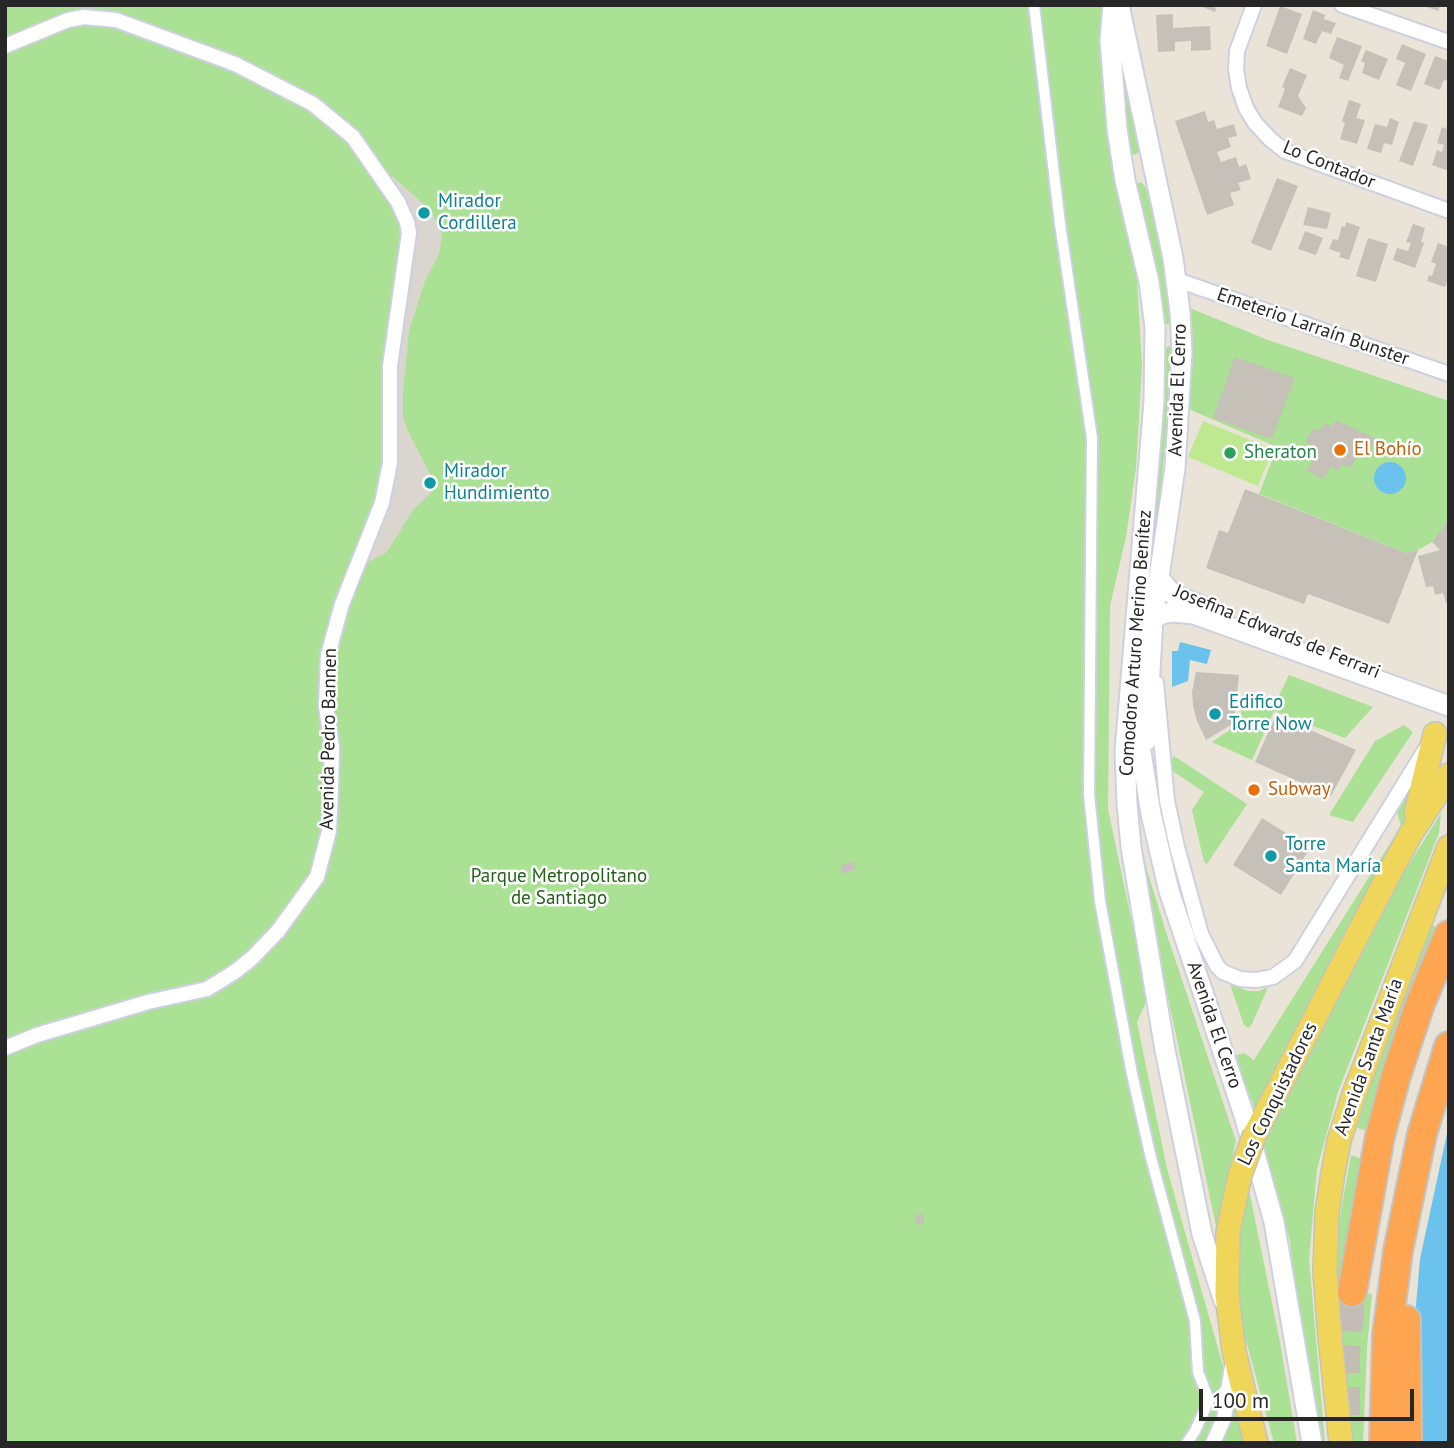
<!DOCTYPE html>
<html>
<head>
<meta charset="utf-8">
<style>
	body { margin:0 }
	#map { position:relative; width:1454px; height:1448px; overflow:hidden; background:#eae3d8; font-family:"PT Sans",sans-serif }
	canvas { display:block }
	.frame { position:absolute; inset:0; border:7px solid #272727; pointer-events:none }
	.scale { position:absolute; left:1199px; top:1389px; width:215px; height:32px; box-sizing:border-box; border:4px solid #272727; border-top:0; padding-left:9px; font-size:21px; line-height:24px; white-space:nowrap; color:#272727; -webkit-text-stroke:5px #fff; paint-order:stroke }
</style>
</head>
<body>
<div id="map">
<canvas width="1454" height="1448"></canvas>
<div class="frame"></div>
<div class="scale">100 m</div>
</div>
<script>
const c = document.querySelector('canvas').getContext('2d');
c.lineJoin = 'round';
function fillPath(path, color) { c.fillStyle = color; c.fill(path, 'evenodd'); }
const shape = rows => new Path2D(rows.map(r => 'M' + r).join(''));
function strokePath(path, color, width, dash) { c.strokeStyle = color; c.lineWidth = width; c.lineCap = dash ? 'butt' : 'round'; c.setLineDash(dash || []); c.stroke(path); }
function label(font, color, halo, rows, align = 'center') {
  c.font = font + ' "PT Sans",sans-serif'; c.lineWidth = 5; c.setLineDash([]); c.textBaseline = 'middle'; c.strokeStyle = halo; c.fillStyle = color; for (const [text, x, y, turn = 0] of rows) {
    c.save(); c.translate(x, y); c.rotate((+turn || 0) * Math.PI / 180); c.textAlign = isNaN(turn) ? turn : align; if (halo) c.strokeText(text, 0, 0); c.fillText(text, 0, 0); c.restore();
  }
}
const green = shape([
	[5,5,1107,5,1106,118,1112,155,1137,279,1142,366,1136,468,1126,537,1110,606,1108,809,1148,998,1137,1022,1167,1169,1245,1443,5,1443],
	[1116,28,1141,144,1139,152,1134,155,1129,150],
	[1141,182,1146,188,1168,280,1174,324,1160,324,1135,184],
	[1185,306,1268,340,1449,401,1449,518,1432,542,1418,550,1406,553,1259,494,1277,447,1186,408],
	[1175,342,1149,613,1144,613,1165,349],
	[1289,675,1373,707,1345,738,1274,711,1252,760,1212,742,1240,723,1243,694,1274,706],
	[1404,725,1413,732,1353,822,1329,815,1375,741],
	[1174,756,1247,804,1207,864,1204,862,1192,810,1204,792,1171,770,1169,764],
	[1410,791,1409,821,1255,1109,1234,1056,1244,1053,1254,1060,1401,826,1397,812],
	[1134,804,1147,870,1165,929,1236,1141,1217,1231,1142,873],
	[1441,813,1439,833,1338,1092,1317,1169,1309,1259,1325,1443,1319,1443,1294,1289,1290,1241,1263,1147,1352,966,1393,890],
	[1432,925,1436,927,1397,1031,1368,1131,1357,1128,1366,1097],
	[1230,984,1248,991,1259,991,1268,987,1252,1024,1248,1028,1244,1025],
	[1351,1155,1362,1159,1344,1290,1372,1294,1367,1348,1363,1443,1352,1443,1339,1299,1337,1250,1341,1210],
	[1248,1185,1280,1342,1297,1443,1274,1443,1237,1308,1237,1232]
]);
const pitch = shape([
	[1203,421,1273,449,1258,486,1188,457]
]);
const plaza = shape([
	[392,176,431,210,442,236,439,254,425,281,409,331,403,393,403,416,407,429,434,482,431,493,413,510,387,552,370,561,364,558,387,505,396,353,413,260,414,237,389,180]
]);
const water = shape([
	'1374 478a16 16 0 1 1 32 0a16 16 0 1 1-32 0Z',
	[1180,642,1211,650,1207,664,1190,660,1188,681,1172,687,1172,651,1178,651],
	[1449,1124,1449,1443,1415,1443,1416,1305,1420,1259]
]);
const building = shape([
	[1197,5,1209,5,1216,8,1215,12],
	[1421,5,1440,5,1438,11],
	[1280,6,1302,14,1287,54,1266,46],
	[1313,10,1325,15,1324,19,1336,23,1331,34,1322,31,1316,44,1303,39],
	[1173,14,1173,28,1210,26,1211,50,1191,51,1191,41,1175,42,1175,51,1158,52,1156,15],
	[1337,37,1362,46,1348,81,1339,78,1344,65,1329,58],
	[1402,44,1426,54,1411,91,1396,85,1405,63,1396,59],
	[1366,50,1388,59,1379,80,1362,73,1365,63,1361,61],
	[1435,56,1449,61,1449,79,1443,81,1440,90,1424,84],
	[1290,68,1307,75,1298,96,1306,108,1302,116,1278,107,1285,89,1282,87],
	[1349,100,1361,104,1356,118,1365,120,1357,144,1340,139,1345,123,1342,121],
	[1205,111,1208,122,1214,120,1217,129,1234,124,1237,136,1228,138,1231,147,1217,152,1221,162,1236,157,1239,167,1246,164,1251,179,1238,183,1241,190,1230,193,1234,205,1207,215,1175,121],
	[1390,118,1399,122,1392,145,1384,143,1381,153,1367,149,1375,124,1387,127],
	[1414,121,1428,125,1413,166,1399,161],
	[1442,127,1449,130,1449,171,1432,165,1437,150,1442,152,1444,145,1437,143],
	[1277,178,1298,186,1271,251,1251,243],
	[1308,207,1331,213,1327,229,1303,225],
	[1346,222,1360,227,1349,260,1339,257,1341,253,1329,249,1333,239,1338,240,1342,226,1345,227],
	[1413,224,1425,228,1421,242,1424,243,1415,268,1393,260,1397,248,1408,251,1411,243,1406,242],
	[1305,231,1323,238,1316,255,1298,249],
	[1368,238,1388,244,1376,282,1356,276],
	[1438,243,1449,247,1449,276,1445,287,1427,281,1429,275,1432,276,1436,264,1431,262],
	[1235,357,1295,378,1272,439,1213,418],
	[1336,420,1375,438,1368,458,1358,454,1351,468,1342,464,1338,471,1330,467,1323,479,1307,471,1314,458,1308,455,1312,446,1305,442,1312,430,1320,430,1324,423,1332,427],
	[1245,489,1406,553,1418,550,1389,624,1308,594,1304,604,1206,568,1219,530,1228,533],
	[1449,518,1449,602,1446,603,1443,593,1435,595,1433,586,1426,587,1418,556,1440,550,1432,542],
	[1196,672,1239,675,1234,723,1206,740,1197,721,1193,706,1192,692],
	[1276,715,1356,750,1331,796,1255,762],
	[1262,818,1310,848,1281,895,1233,865],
	[853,861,856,869,843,874,840,866],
	[924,1214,924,1223,916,1224,915,1215]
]);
const motorwayTunnel = shape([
	[1346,1415,1346,1353,1352,1292]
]);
const pedestrian = shape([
	[1034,5,1060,224,1092,438,1089,794,1100,901,1132,1074,1150,1154,1195,1321,1198,1372,1209,1400,1195,1431,1187,1443]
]);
const minor = shape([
	[1254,5,1237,51,1236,69,1239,88,1246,108,1255,123,1270,139,1285,151,1449,211],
	[1342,5,1449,42],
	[5,46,68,20,84,17,116,20,235,64,313,104,353,137,398,202,407,222,409,233,390,366,390,463,382,503,342,604,328,655,326,706,332,748,331,788,329,831,317,877,278,931,252,958,236,971,207,989,148,1002,37,1035,5,1048],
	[1177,280,1449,374],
	[1156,683,1167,801,1177,847,1201,934,1217,966,1223,972,1240,979,1256,980,1273,977,1295,961,1427,747],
	[1213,1443,1224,1418,1232,1366]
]);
const tertiary = shape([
	[1113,5,1110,40,1117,129,1125,180,1149,282,1155,327,1154,402,1125,751,1127,804,1131,847,1165,1050,1202,1234,1224,1301],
	[1119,5,1173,258,1180,312,1182,352,1175,468,1153,618,1146,741],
	[1159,578,1172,594,1207,608],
	[1143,624,1162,614,1173,612,1194,614,1449,706],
	[1136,721,1151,814,1169,891,1244,1115,1274,1222,1312,1443]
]);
const primary = shape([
	[1416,813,1435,734],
	[1255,1134,1389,874,1410,835,1449,775],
	[1240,1175,1228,1232,1227,1295,1234,1351,1256,1443],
	[1341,1443,1330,1337,1325,1272,1327,1213,1333,1173,1339,1141,1354,1094,1449,847]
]);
const motorway = shape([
	[1352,1292,1380,1136,1396,1076,1420,1004,1449,935],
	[1406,1320,1407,1443],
	[1384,1443,1387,1335,1398,1251,1422,1134,1449,1046]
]);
const primaryBridge = shape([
	[1240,1175,1255,1134]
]);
const markers = [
	[424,213,7,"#0f9aa8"],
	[1340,450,7,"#e8710a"],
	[1230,453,7,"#2e9e5b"],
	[430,483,7,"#0f9aa8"],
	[1215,714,7,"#0f9aa8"],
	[1254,790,7,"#e8710a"],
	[1271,856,7,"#0f9aa8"]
];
const streetNames = [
	["Lo Contador",1329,165,22],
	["Emeterio Larraín Bunster",1313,327,19],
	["Avenida El Cerro",1178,390,-88],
	["Josefina Edwards de Ferrari",1277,632,22],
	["Comodoro Arturo Merino Benítez",1136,643,-86],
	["Avenida Pedro Bannen",329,739,-89],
	["Avenida El Cerro",1214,1025,71],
	["Avenida Santa María",1369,1057,-70],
	["Los Conquistadores",1278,1094,-64]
];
const cultureNames = [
	["Mirador",438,202],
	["Cordillera",438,224],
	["Mirador",444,472],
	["Hundimiento",444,494],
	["Edifico",1229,703],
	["Torre Now",1229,725],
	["Torre",1285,845],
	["Santa María",1285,867]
];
const foodNames = [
	["El Bohío",1354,450],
	["Subway",1268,790]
];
const leisureNames = [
	["Sheraton",1244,453]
];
const parkNames = [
	["Parque Metropolitano",559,877],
	["de Santiago",559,899]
];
fillPath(green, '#aae194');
fillPath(pitch, '#bee990');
fillPath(plaza, '#dad6cf');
fillPath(water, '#6bc3ed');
fillPath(building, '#c5c0b8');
strokePath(motorwayTunnel, '#c3bdb5', 28, [28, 14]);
strokePath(pedestrian, '#ced0e1', 14);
strokePath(minor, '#ced0e1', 18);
strokePath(tertiary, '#ced0e1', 23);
strokePath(primary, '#c3c3c3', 26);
strokePath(motorway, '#c3c3c3', 32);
strokePath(pedestrian, '#fff', 10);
strokePath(minor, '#fff', 14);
strokePath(tertiary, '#fff', 19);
strokePath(primary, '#efd559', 23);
strokePath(motorway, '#fda551', 28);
strokePath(primaryBridge, '#c3c3c3', 26, []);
strokePath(primaryBridge, '#efd559', 23);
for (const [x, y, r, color] of markers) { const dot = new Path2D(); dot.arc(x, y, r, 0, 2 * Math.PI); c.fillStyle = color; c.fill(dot); strokePath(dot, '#fff', 2.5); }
label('19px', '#272727', '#fff', streetNames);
label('19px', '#0d838f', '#fff', cultureNames, 'left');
label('19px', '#c56008', '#fff', foodNames, 'left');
label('19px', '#27864d', '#fff', leisureNames, 'left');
label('19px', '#246219', '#fff', parkNames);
</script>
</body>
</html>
